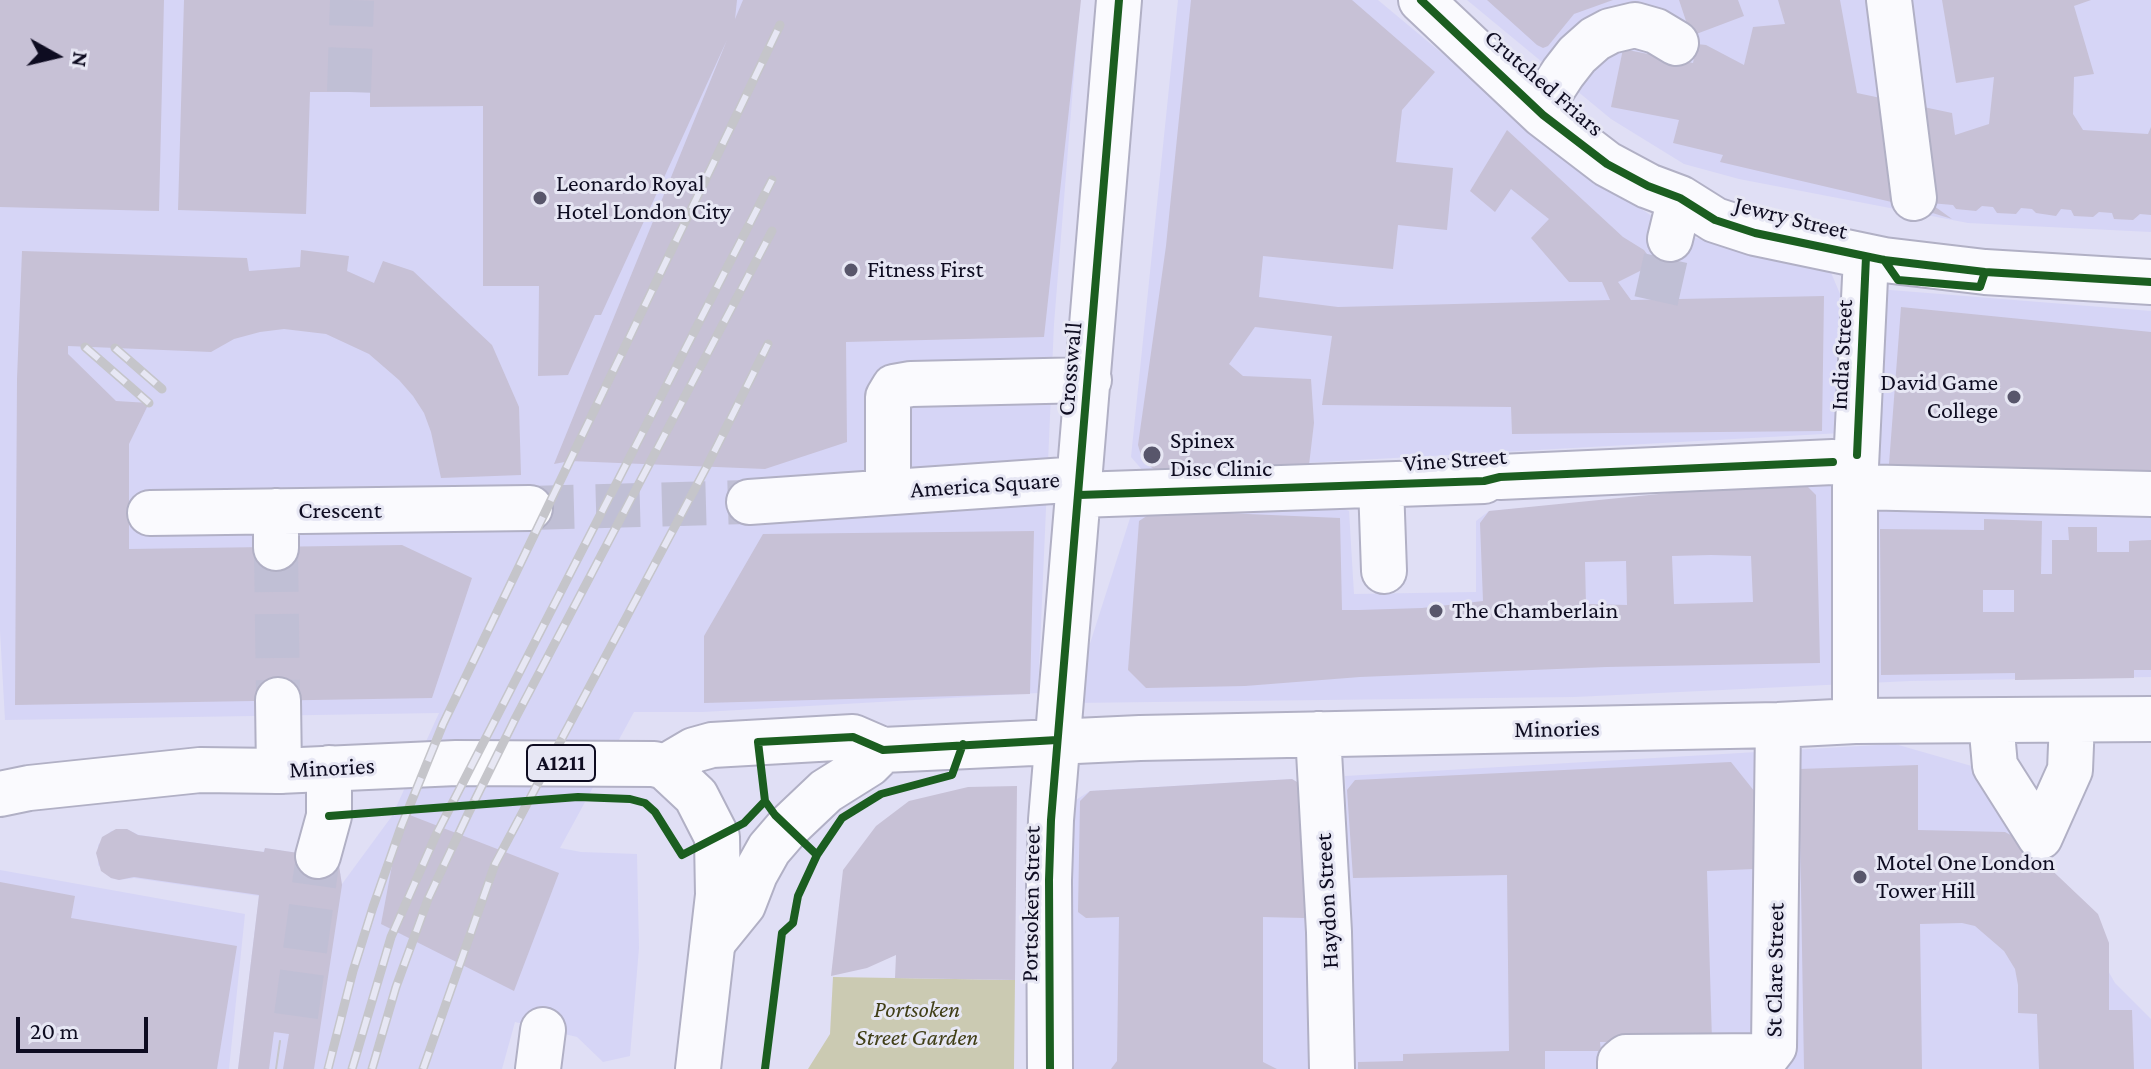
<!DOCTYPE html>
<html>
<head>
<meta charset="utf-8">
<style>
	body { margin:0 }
	#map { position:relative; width:2151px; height:1069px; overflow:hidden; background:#e0dff5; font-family:"Crimson Pro",serif }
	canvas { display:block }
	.north { position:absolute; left:16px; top:16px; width:80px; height:80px; -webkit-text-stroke:6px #e7e7f4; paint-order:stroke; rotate:98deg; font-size:22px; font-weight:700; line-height:32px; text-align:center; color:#0e0c21 }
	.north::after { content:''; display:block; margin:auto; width:28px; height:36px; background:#0e0c21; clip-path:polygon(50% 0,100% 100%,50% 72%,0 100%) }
	.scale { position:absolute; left:16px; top:1017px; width:132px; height:36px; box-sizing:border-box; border:4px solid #0e0c21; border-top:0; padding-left:10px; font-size:24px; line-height:28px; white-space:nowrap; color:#0e0c21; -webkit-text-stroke:6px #e7e7f4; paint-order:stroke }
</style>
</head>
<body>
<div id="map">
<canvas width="2151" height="1069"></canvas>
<div class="north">N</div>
<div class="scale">20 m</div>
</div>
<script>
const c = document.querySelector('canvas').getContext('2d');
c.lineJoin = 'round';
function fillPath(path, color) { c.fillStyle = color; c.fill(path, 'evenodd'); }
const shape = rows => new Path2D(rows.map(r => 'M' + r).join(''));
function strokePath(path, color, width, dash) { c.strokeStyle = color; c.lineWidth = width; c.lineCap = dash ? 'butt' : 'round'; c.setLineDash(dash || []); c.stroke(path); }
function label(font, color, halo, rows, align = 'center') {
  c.font = font + ' "Crimson Pro",serif'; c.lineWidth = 6; c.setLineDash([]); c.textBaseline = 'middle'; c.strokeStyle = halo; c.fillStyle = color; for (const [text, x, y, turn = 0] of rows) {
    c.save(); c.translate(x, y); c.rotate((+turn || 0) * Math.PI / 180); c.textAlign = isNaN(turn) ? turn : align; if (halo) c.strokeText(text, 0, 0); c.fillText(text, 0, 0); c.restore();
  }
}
const built = shape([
	[0,0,1080,0,1054,324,1038,693,703,712,634,712,560,848,581,852,637,854,639,948,630,1056,603,1062,577,1037,515,1022,502,1069,238,1069,259,896,134,878,119,880,111,878,98,865,98,845,111,831,127,829,139,835,263,852,265,848,338,859,342,884,392,816,439,713,5,720,0,631],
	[1178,0,1378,0,1581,169,1679,234,1829,268,1843,301,1841,433,1144,472,1131,457],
	[1467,0,2151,0,2151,232,1968,223,1739,179,1684,164,1611,119],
	[1878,289,2151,311,2151,677,1910,681,1575,697,1071,703,1132,512,1332,503,1349,511,1354,594,1476,592,1476,521,1489,511,1866,478],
	[1895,744,1996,773,2115,983,2151,1019,2151,1069,1355,1069,1345,776],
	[1292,779,1307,788,1312,1069,1074,1069,1071,803,1090,791],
	[0,870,245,914,229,1069,0,1069]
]);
const green = shape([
	[833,977,1015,980,1014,1069,808,1069,830,1034]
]);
const building = shape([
	[0,0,164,0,159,211,0,207],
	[184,0,737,0,735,19,743,0,1081,0,1044,337,846,342,847,442,765,469,570,461,554,464,727,40,601,315,595,315,568,375,538,376,539,286,483,286,483,106,370,107,370,92,310,92,306,214,178,210],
	[1191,0,1352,0,1435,72,1402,110,1396,162,1453,168,1447,230,1398,225,1393,269,1263,256,1259,297,1338,307,1610,300,1602,282,1569,282,1531,238,1549,219,1511,189,1495,212,1470,191,1507,130,1623,237,1644,250,1652,261,1644,269,1618,282,1631,300,1824,296,1822,431,1512,434,1511,407,1322,405,1332,336,1255,327,1229,364,1243,376,1311,379,1314,423,1309,465,1154,469,1143,462,1138,445,1166,246],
	[1487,0,1613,0,1574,14,1548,46,1543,48,1537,45],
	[1679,0,1738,0,1744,16,1691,36],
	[1778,0,1840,0,1857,93,1952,113,1955,135,1989,124,1994,77,1956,83,1942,0,2091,0,2074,6,2094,74,2074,77,2073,114,2083,130,2148,134,2151,127,2151,215,2140,214,2133,220,2114,219,2112,213,2099,212,2093,217,2074,216,2071,210,2061,209,2056,216,2036,213,2032,209,2021,208,2016,214,1997,213,1993,207,1982,206,1976,211,1956,209,1953,205,1930,203,1952,219,1913,207,1720,162,1723,155,1673,143,1679,120,1611,107,1623,49,1693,63,1697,44,1706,45,1744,65,1753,27,1785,24],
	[301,250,349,256,347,271,374,283,383,261,413,271,492,345,519,407,521,475,441,478,431,432,424,413,413,396,399,380,369,354,326,334,284,329,260,332,234,339,211,352,68,346,68,354,116,401,149,403,129,444,129,549,402,545,472,578,432,698,15,705,17,379,22,251,247,258,249,271,300,267],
	[1901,307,2151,332,2151,481,1889,464],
	[1805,484,1816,495,1820,663,1606,667,1360,677,1245,686,1146,688,1128,670,1139,521,1156,510,1340,518,1342,610,1359,610,1422,608,1483,601,1480,523,1489,511,1709,489],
	[1711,555,1751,556,1753,602,1674,604,1672,556],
	[1626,561,1627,605,1586,604,1585,562],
	[1984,519,2042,521,2041,574,2052,574,2052,540,2069,540,2068,527,2097,527,2097,552,2129,552,2129,541,2151,540,2151,670,2134,670,2134,678,2015,680,2015,673,1881,675,1880,529,1984,530],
	[1983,590,2014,590,2014,612,1983,612],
	[1034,531,1030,694,704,703,704,636,763,534],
	[1731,762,1755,792,1754,869,1707,871,1712,1041,1600,1042,1601,1051,1545,1051,1545,1069,1358,1069,1358,1062,1403,1061,1403,1054,1509,1051,1507,875,1353,878,1347,790,1355,780],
	[1918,765,1918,830,2005,832,2020,840,2098,914,2109,943,2109,1010,2132,1010,2134,1069,2039,1069,2037,1014,2018,1013,2018,985,2015,969,2004,951,1975,926,1962,923,1920,924,1922,1069,1804,1069,1799,769],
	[1292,779,1307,788,1311,916,1304,918,1263,917,1263,1062,1277,1069,1111,1069,1117,1061,1119,917,1086,918,1078,912,1080,801,1090,791],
	[1017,786,1015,980,895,978,896,955,867,968,831,976,843,870,876,826,909,801,968,787],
	[402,812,559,873,514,991,381,924],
	[116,829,127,829,138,835,264,852,265,848,338,859,342,885,314,1069,283,1069,289,1034,274,1032,269,1069,238,1069,259,895,134,877,119,880,111,878,101,871,96,853,102,837],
	[0,882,75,896,71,918,237,946,217,1069,0,1069]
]);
const minorTunnel = shape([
	[349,92,352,0],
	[1656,301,1670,239],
	[530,508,749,502],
	[276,548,278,700],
	[296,1016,318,856]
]);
const minor = shape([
	[1421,0,1543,115,1607,164,1648,186,1680,198,1715,220,1755,233,1884,260,1985,272,2151,282],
	[1889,0,1914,198],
	[1543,115,1550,93,1563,73,1577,55,1595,39,1610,31,1635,25,1656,31,1676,43],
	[1670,239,1680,198],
	[1500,477,1833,462],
	[1381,485,1384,571],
	[1855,487,2151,494],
	[888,491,888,397,894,387,911,384,1089,380],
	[1079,495,1484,481],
	[749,502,1081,479],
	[276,511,276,548],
	[150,513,530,508],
	[278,700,279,771],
	[1855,721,1855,487,1866,257],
	[1991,721,1995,766,2040,837,2070,770,2072,721],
	[1318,734,1329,932,1332,1069],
	[665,767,694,750,712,745,853,737,883,750,1140,738,1778,725,1855,721,2151,719],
	[318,856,329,816,329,768],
	[713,942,743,905,755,874,769,849,788,827,826,791,869,764,883,750],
	[538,1069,543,1030],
	[1050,1069,1049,880,1051,820,1119,0],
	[1620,1069,1620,1062,1626,1057,1767,1056,1774,1047,1778,725]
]);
const highway = shape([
	[0,794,29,788,200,770,279,771,456,763,654,764,665,767,696,796,717,837,718,895,698,1069]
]);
const tram = shape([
	[276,1069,280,1041]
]);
const rail = shape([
	[85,347,149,403],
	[115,348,162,389],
	[328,1069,353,971,373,907,401,827,443,724,780,25],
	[352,1069,391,937,436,835,772,180],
	[372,1069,396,987,428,899,468,814,516,717,772,231],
	[423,1069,495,864,707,466,768,344]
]);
const cycleway = shape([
	[1421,0,1543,115,1607,164,1648,186,1680,198,1715,220,1755,233,1884,260,1985,272,2151,282],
	[1884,260,1898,280,1980,287,1985,272],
	[1857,455,1866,257],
	[1079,495,1484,481,1500,477,1833,462],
	[329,816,578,797,630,799,645,803,655,812,682,855,744,823,765,801],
	[817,855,775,815,765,801,758,742,853,737,883,750,1057,740],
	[765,1069,782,933,793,923,798,896,817,855,842,818,881,794,952,775,963,744],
	[1050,1069,1049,880,1051,820,1119,0]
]);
const markers = [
	[540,198,8,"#58566b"],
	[851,270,8,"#58566b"],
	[2014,397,8,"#58566b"],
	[1152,455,10,"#58566b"],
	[1436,611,8,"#58566b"],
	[1860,877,8,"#58566b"]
];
const shields = [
	[561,763,68]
];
const shieldNames = [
	["A1211",561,763]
];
const streetNames = [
	["Crutched Friars",1544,83,41],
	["Jewry Street",1791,218,14],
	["India Street",1842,355,-87],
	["Crosswall",1070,369,-85],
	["Vine Street",1455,460,-4],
	["America Square",985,485,-4],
	["Crescent",340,511],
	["Minories",1557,729,-1],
	["Minories",332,768,-3],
	["Haydon Street",1327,901,-93],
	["Portsoken Street",1031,904,-89],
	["St Clare Street",1775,970,-89]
];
const poiNames = [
	["Leonardo Royal",556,184],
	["Hotel London City",556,212],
	["Fitness First",867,270],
	["David Game",1998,383,"right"],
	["College",1998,411,"right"],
	["Spinex",1170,441],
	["Disc Clinic",1170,469],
	["The Chamberlain",1452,611],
	["Motel One London",1876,863],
	["Tower Hill",1876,891]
];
const parkNames = [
	["Portsoken",917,1010],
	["Street Garden",917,1038]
];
fillPath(built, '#d6d5f6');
fillPath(green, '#cbcab2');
fillPath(building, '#c7c1d6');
strokePath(minorTunnel, '#c0bfd5', 44, [44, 22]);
strokePath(minor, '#b1b0c5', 48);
strokePath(highway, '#b1b0c5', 48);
strokePath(minor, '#fafafe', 44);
strokePath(highway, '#fafafe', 44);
strokePath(tram, '#c5c5ca', 2);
strokePath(rail, '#c5c5ca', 9);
strokePath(rail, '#e7e7f4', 6, [18]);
strokePath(cycleway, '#1b5e20', 8);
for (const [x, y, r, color] of markers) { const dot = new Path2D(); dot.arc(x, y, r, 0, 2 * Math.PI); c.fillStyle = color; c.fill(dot); strokePath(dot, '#e7e7f4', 3); }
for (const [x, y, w] of shields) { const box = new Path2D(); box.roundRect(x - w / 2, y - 18, w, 36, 6); c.fillStyle = '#e7e7f4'; c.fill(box); strokePath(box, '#0e0c21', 2); }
label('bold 22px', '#0e0c21', null, shieldNames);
label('24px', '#0e0c21', '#e7e7f4', streetNames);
label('24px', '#0e0c21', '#e7e7f4', poiNames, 'left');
label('italic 24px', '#403e16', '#e7e7f4', parkNames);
</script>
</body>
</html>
